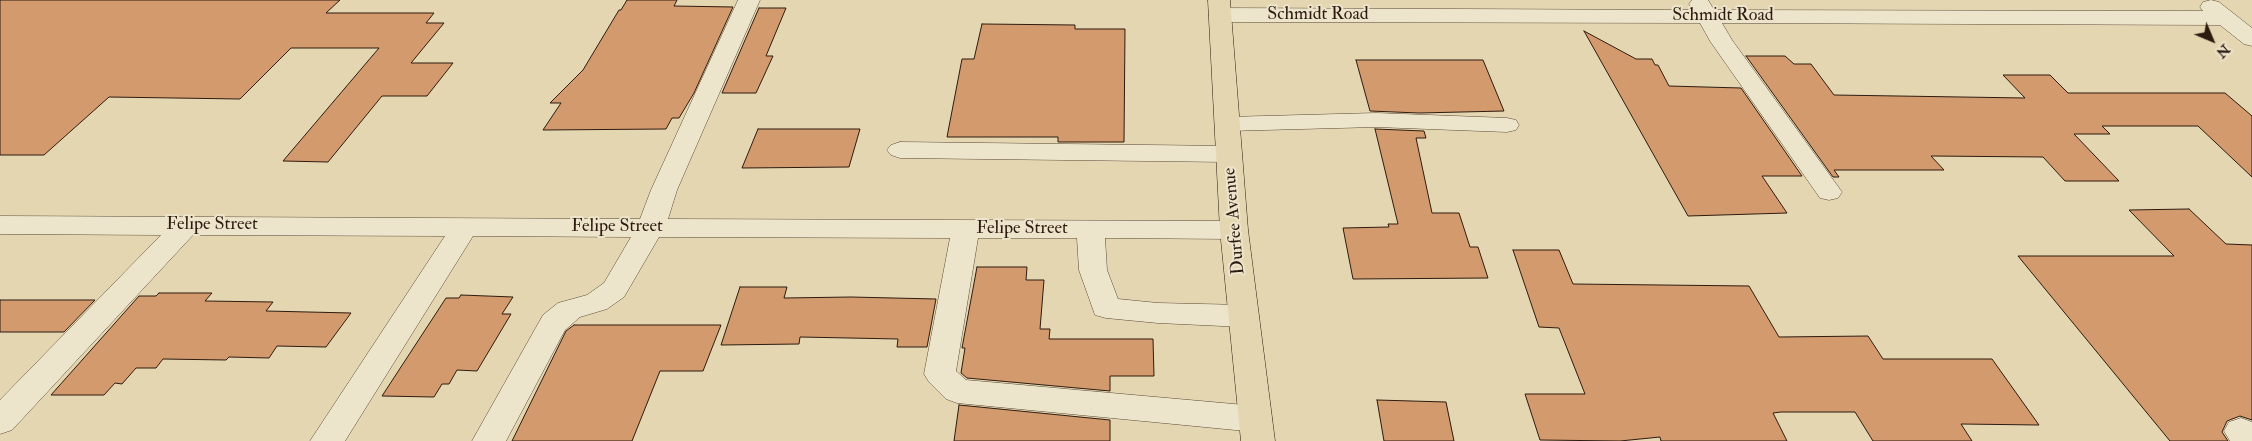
<!DOCTYPE html>
<html>
<head>
<meta charset="utf-8">
<style>
	body { margin:0 }
	#map { position:relative; width:2252px; height:441px; overflow:hidden; background:#e4d6b0; font-family:"IM FELL Double Pica",serif }
	canvas { display:block }
	.north { position:absolute; left:2187px; top:15px; width:50px; height:50px; -webkit-text-stroke:4px #ede4cc; paint-order:stroke; rotate:135deg; font-size:14px; font-weight:700; line-height:20px; text-align:center; color:#2d1b10 }
	.north::after { content:''; display:block; margin:auto; width:18px; height:22px; background:#2d1b10; clip-path:polygon(50% 0,100% 100%,50% 72%,0 100%) }
</style>
</head>
<body>
<div id="map">
<canvas width="2252" height="441"></canvas>
<div class="north">N</div>
</div>
<script>
const c = document.querySelector('canvas').getContext('2d');
c.lineJoin = 'round';
function fillPath(path, color) { c.fillStyle = color; c.fill(path, 'evenodd'); }
const shape = rows => new Path2D(rows.map(r => 'M' + r).join(''));
function strokePath(path, color, width, dash) { c.strokeStyle = color; c.lineWidth = width; c.lineCap = dash ? 'butt' : 'round'; c.setLineDash(dash || []); c.stroke(path); }
function label(font, color, halo, rows, align = 'center') {
  c.font = font + ' "IM FELL Double Pica",serif'; c.lineWidth = 4; c.setLineDash([]); c.textBaseline = 'middle'; c.strokeStyle = halo; c.fillStyle = color; for (const [text, x, y, turn = 0] of rows) {
    c.save(); c.translate(x, y); c.rotate((+turn || 0) * Math.PI / 180); c.textAlign = isNaN(turn) ? turn : align; if (halo) c.strokeText(text, 0, 0); c.fillText(text, 0, 0); c.restore();
  }
}
const building = shape([
	[0,0,340,0,326,13,434,13,426,23,444,23,411,63,453,63,427,96,382,96,328,162,283,161,379,48,291,48,240,99,109,97,44,155,0,155,0,0],
	[627,0,677,0,674,6,733,7,694,93,679,118,672,118,666,129,543,130,561,103,550,103,583,70,619,10,621,10,627,0],
	[759,8,786,8,766,56,773,56,756,93,722,93,759,8],
	[982,24,1075,25,1075,29,1125,29,1124,142,1058,142,1058,137,947,137,962,59,974,59,982,24],
	[1584,31,1636,59,1652,59,1655,65,1658,65,1669,86,1741,88,1802,176,1762,176,1787,213,1688,216,1584,31],
	[1746,56,1785,56,1794,64,1811,64,1834,95,2025,98,2003,75,2050,75,2068,93,2225,93,2252,116,2252,177,2198,126,2102,126,2110,134,2074,134,2119,181,2065,181,2043,157,1931,156,1944,170,1834,170,1839,177,1833,177,1746,56],
	[1356,60,1483,60,1504,111,1419,113,1370,111,1356,60],
	[758,129,860,129,849,167,742,168,758,129],
	[1375,129,1424,131,1426,138,1416,138,1432,213,1459,213,1470,247,1478,247,1488,278,1353,279,1343,228,1389,227,1388,224,1398,224,1375,129],
	[2189,209,2226,244,2252,245,2252,420,2240,416,2227,421,2222,432,2228,441,2170,441,2018,256,2174,256,2129,210,2189,209],
	[1513,250,1559,250,1573,284,1749,286,1779,337,1868,336,1883,359,1992,359,2039,425,1961,424,1972,441,1873,441,1855,412,1781,412,1773,413,1787,441,1661,441,1660,437,1620,441,1540,440,1525,394,1585,394,1559,328,1539,327,1513,250],
	[977,267,1027,267,1026,280,1044,280,1040,329,1050,329,1049,339,1153,339,1154,376,1110,376,1110,391,967,378,961,373,965,348,962,348,977,267],
	[740,287,787,287,784,298,851,297,936,299,927,347,897,347,898,339,800,337,799,344,721,345,740,287],
	[159,293,212,293,205,301,273,302,266,311,351,313,326,347,277,346,269,358,229,357,226,360,163,359,156,368,136,368,122,384,115,383,104,395,51,395,139,296,156,296,159,293],
	[461,295,513,297,502,314,511,314,477,371,457,370,449,384,442,384,434,397,382,396,446,298,459,298,461,295],
	[0,300,95,300,64,332,0,332,0,300],
	[574,325,721,325,703,371,660,371,632,441,512,441,566,331,574,325],
	[1377,400,1446,402,1454,441,1384,441,1377,400],
	[959,405,1110,420,1110,441,954,441,959,405]
]);
const minor = shape([
	[738,0,760,0,677,190,668,219,1234,221,1244,224,1248,230,1244,236,1234,239,1105,238,1107,270,1118,299,1158,303,1244,305,1255,309,1259,316,1255,323,1244,327,1158,323,1106,318,1095,315,1079,270,1077,238,978,238,956,371,966,380,1256,406,1268,410,1272,419,1268,428,1256,432,957,403,946,399,929,382,924,374,950,238,659,237,624,297,607,309,580,317,565,330,506,441,472,441,543,315,558,303,587,295,604,283,631,237,473,236,345,441,310,441,445,236,193,235,12,430,0,434,0,400,161,235,0,234,0,216,640,219,651,190,738,0],
	[1692,0,1708,0,1714,10,2203,11,2200,7,2203,2,2211,0,2219,2,2252,28,2252,46,2244,44,2220,25,1722,23,1732,40,1842,192,1838,198,1829,200,1820,198,1710,41,1700,23,1220,22,1212,20,1209,15,1212,10,1220,8,1692,10,1689,4,1692,0],
	[1376,113,1507,118,1516,120,1519,125,1516,130,1507,132,1376,127,1227,131,1218,129,1215,124,1218,119,1227,117,1376,113],
	[900,142,1229,146,1238,149,1242,154,1238,159,1229,162,900,158,891,155,887,150,891,145,900,142],
	[2241,418,2252,422,2252,441,2230,441,2224,431,2229,422,2241,418]
]);
const major = shape([
	[1208,0,1230,0,1248,230,1275,441,1241,441,1220,230,1208,0]
]);
const streetNames = [
	["Schmidt Road",1318,15],
	["Schmidt Road",1723,16],
	["Durfee Avenue",1235,221,-95],
	["Felipe Street",212,225],
	["Felipe Street",617,227],
	["Felipe Street",1022,229]
];
fillPath(building, '#d39a6e');
strokePath(building, '#2d1b10', 1);
strokePath(minor, '#5b4a38', 1);
strokePath(major, '#2d1b10', 1);
fillPath(minor, '#ede4cc');
fillPath(major, '#e4d6b0');
label('18px', '#2d1b10', '#ede4cc', streetNames);
</script>
</body>
</html>
